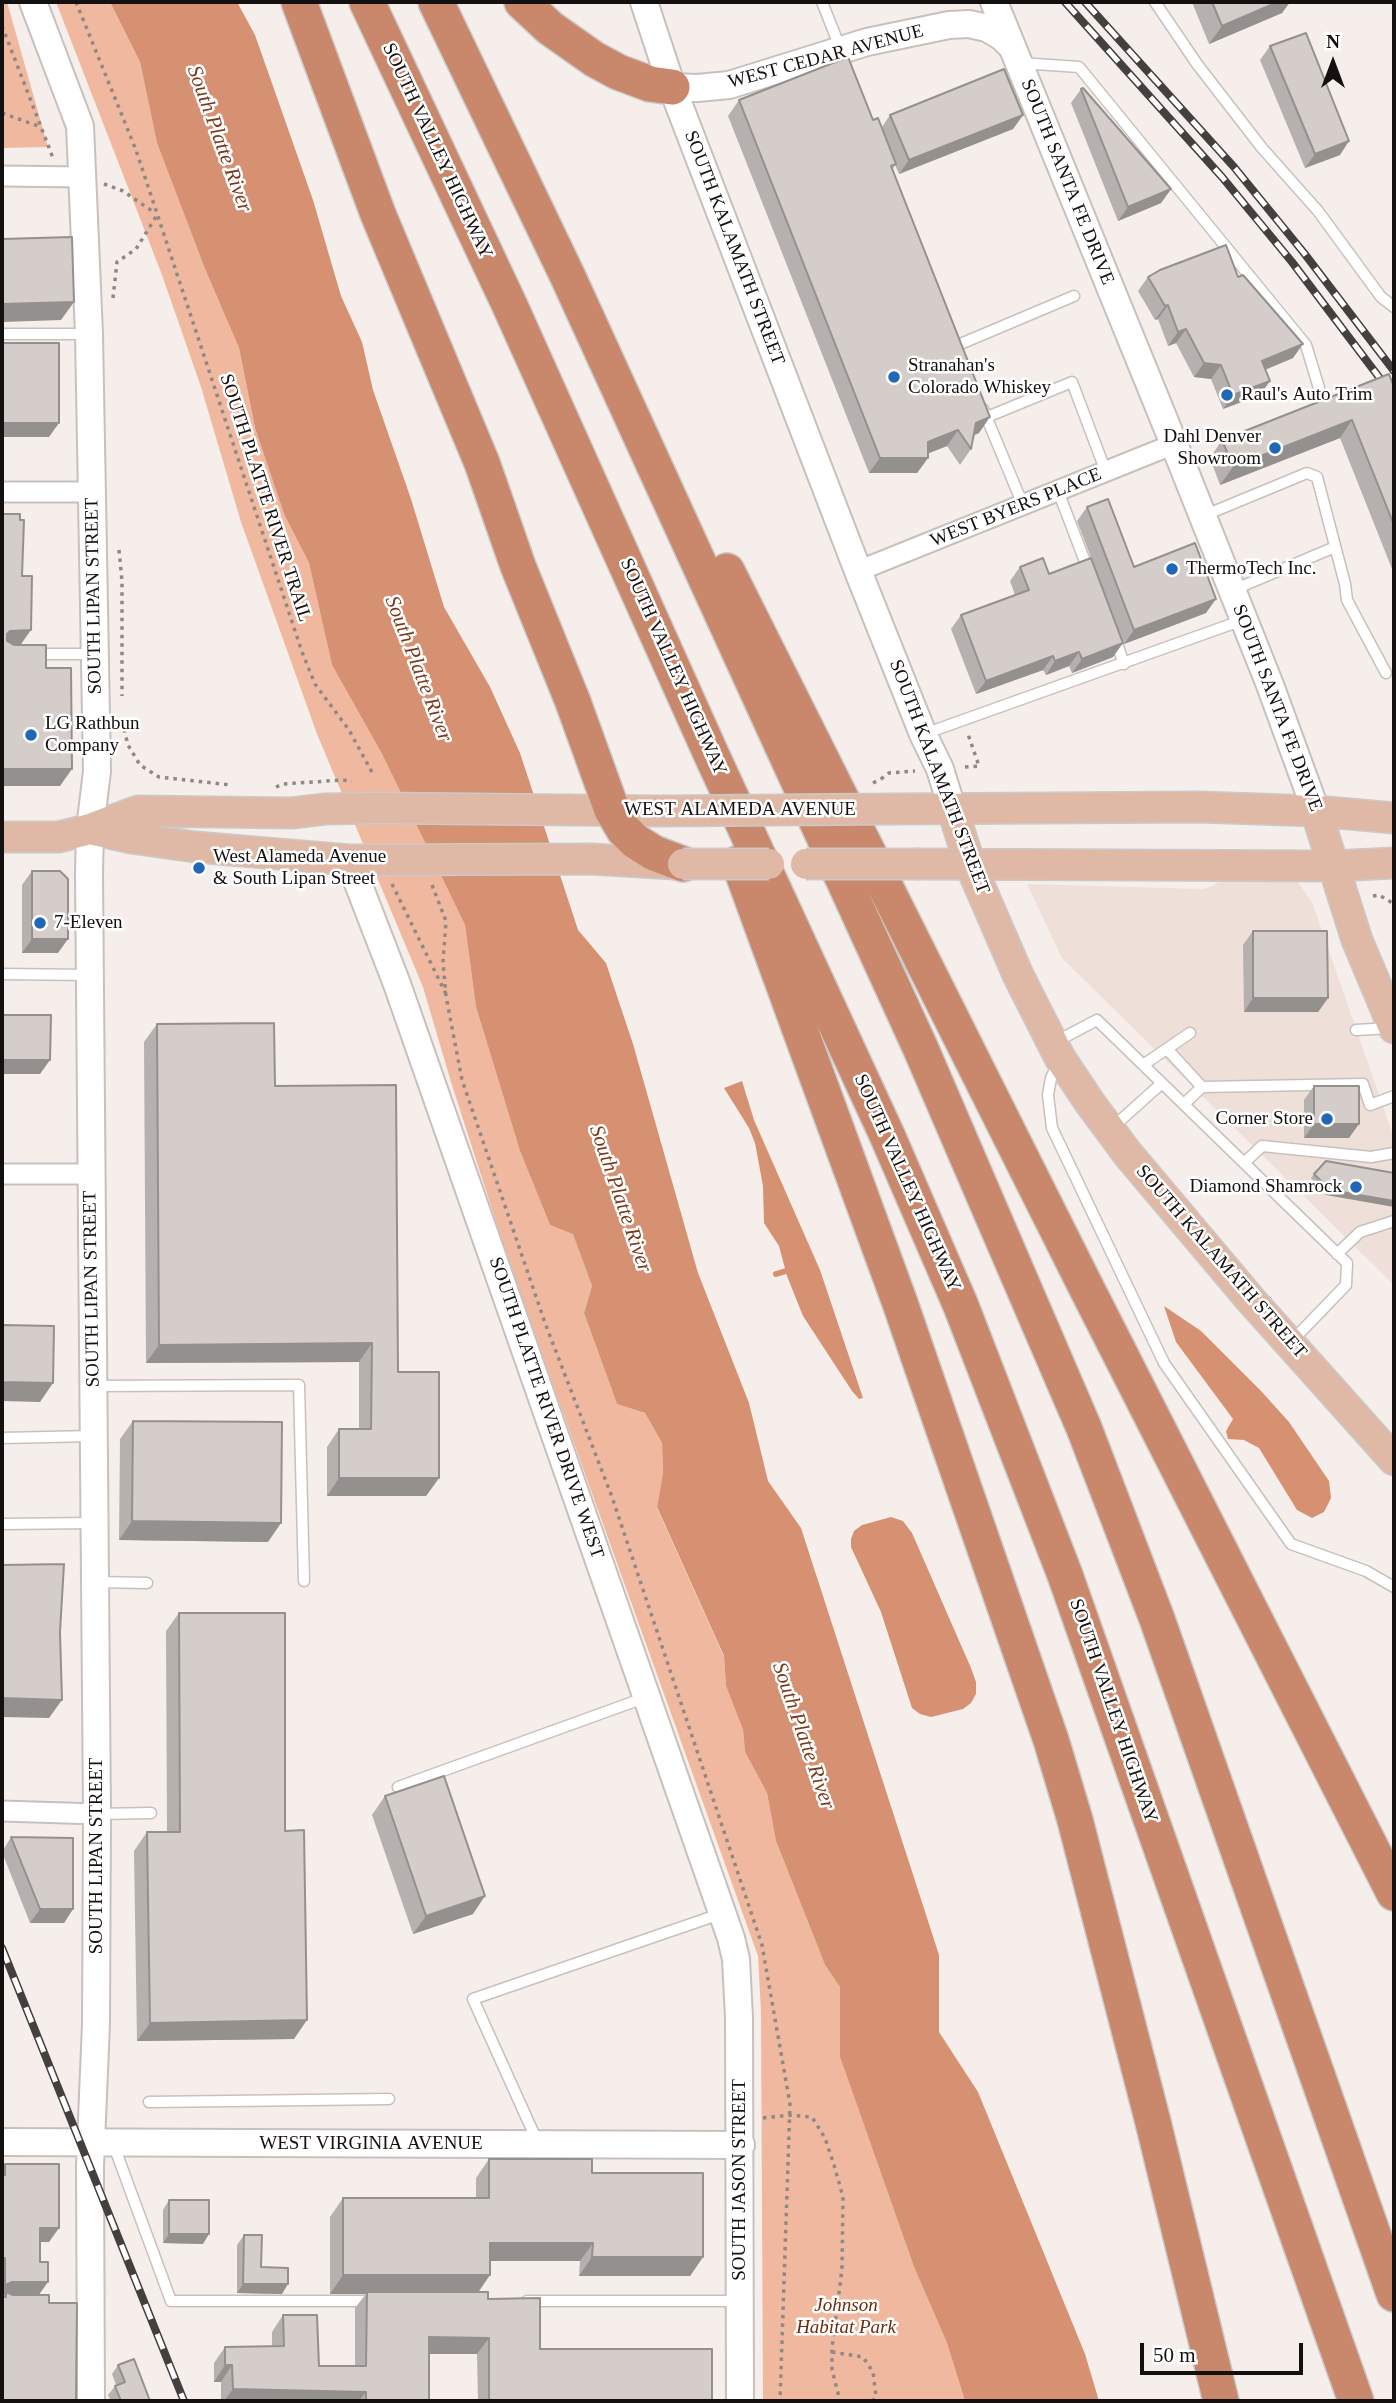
<!DOCTYPE html>
<html>
<head>
<meta charset="utf-8">
<style>
	body { margin:0 }
	#map { position:relative; width:1396px; height:2403px; overflow:hidden; background:#f6eeeb; font-family:"Times New Roman",serif }
	canvas { display:block }
	.frame { position:absolute; inset:0; border:4px solid #13100f; pointer-events:none }
	.north { position:absolute; left:1298px; top:28px; width:70px; height:70px; -webkit-text-stroke:5px #fff; paint-order:stroke; rotate:0deg; font-size:19px; font-weight:700; line-height:28px; text-align:center; color:#13100f }
	.north::after { content:''; display:block; margin:auto; width:24px; height:32px; background:#13100f; clip-path:polygon(50% 0,100% 100%,50% 72%,0 100%) }
	.scale { position:absolute; left:1140px; top:2343px; width:163px; height:32px; box-sizing:border-box; border:4px solid #13100f; border-top:0; padding-left:9px; font-size:21px; line-height:24px; white-space:nowrap; color:#13100f; -webkit-text-stroke:5px #fff; paint-order:stroke }
</style>
</head>
<body>
<div id="map">
<canvas width="1396" height="2403"></canvas>
<div class="frame"></div>
<div class="north">N</div>
<div class="scale">50 m</div>
</div>
<script>
const c = document.querySelector('canvas').getContext('2d');
c.lineJoin = 'round';
function fillPath(path, color) { c.fillStyle = color; c.fill(path, 'evenodd'); }
const shape = rows => new Path2D(rows.map(r => 'M' + r).join(''));
function strokePath(path, color, width, dash) { c.strokeStyle = color; c.lineWidth = width; c.lineCap = dash ? 'butt' : 'round'; c.setLineDash(dash || []); c.stroke(path); }
function label(font, color, halo, rows, align = 'center') {
  c.font = font + ' "Times New Roman",serif'; c.lineWidth = 5; c.setLineDash([]); c.textBaseline = 'middle'; c.strokeStyle = halo; c.fillStyle = color; for (const [text, x, y, turn = 0] of rows) {
    c.save(); c.translate(x, y); c.rotate((+turn || 0) * Math.PI / 180); c.textAlign = isNaN(turn) ? turn : align; if (halo) c.strokeText(text, 0, 0); c.fillText(text, 0, 0); c.restore();
  }
}
const built = shape([
	[1222,879,1298,882,1312,902,1394,1138,1394,1283,1392,1283,1062,958,1027,884,1203,889,1213,886]
]);
const green = shape([
	[2,2,7,2,48,147,2,148],
	[56,2,110,2,140,62,157,143,205,269,239,348,255,428,284,514,309,563,332,665,382,754,465,925,476,1007,520,1151,550,1225,573,1233,592,1286,584,1313,617,1404,645,1413,662,1443,663,1473,657,1508,724,1657,726,1686,743,1730,745,1752,767,1793,776,1841,825,1965,840,1987,840,2057,914,2267,947,2343,965,2401,763,2401,761,2012,758,1956,509,1262,451,1082,423,987,317,734,241,522,201,387,162,275]
]);
const water = shape([
	[110,2,237,2,255,35,313,200,341,296,362,342,373,390,411,499,444,607,490,687,520,753,578,930,606,963,633,1044,698,1273,749,1403,768,1481,801,1528,939,1955,939,2032,978,2092,1085,2354,1099,2401,965,2401,947,2343,914,2267,840,2057,840,1987,825,1965,776,1841,767,1793,745,1752,743,1730,726,1686,724,1656,657,1507,663,1473,662,1443,645,1413,617,1404,584,1313,592,1286,573,1234,550,1225,520,1151,476,1007,465,925,382,754,332,665,309,563,284,514,255,428,239,348,205,269,157,143,140,62],
	[742,1081,754,1120,820,1270,863,1398,859,1399,852,1391,803,1316,787,1276,779,1246,764,1223,763,1186,755,1143,749,1128,724,1088],
	[1164,1306,1201,1331,1262,1392,1289,1422,1329,1481,1331,1498,1324,1512,1312,1518,1297,1510,1259,1448,1244,1440,1228,1439,1226,1431,1233,1419,1176,1342],
	[891,1517,903,1521,912,1533,971,1668,976,1682,976,1694,971,1703,963,1709,931,1717,920,1714,912,1708,881,1612,851,1547,851,1539,854,1531,862,1525]
]);
const stream = shape([
	[776,1274,786,1271]
]);
const path = shape([
	[76,2,136,150,302,652,315,684,349,730,374,776],
	[2,26,53,158],
	[2,113,41,127],
	[104,184,123,191,155,213],
	[113,298,117,262,136,249,157,215],
	[119,550,122,581,122,696],
	[122,721,128,745,140,765,159,777,231,785],
	[965,767,979,766,968,734],
	[881,779,889,773,915,771],
	[276,787,283,784,342,780,352,781],
	[392,884,446,994],
	[432,885,446,921,443,962,446,996,462,1080,545,1323,612,1497,762,1945,790,2104,780,2401],
	[1373,896,1379,895,1394,904],
	[763,2118,790,2115,812,2117,825,2138,834,2165,843,2197,842,2269,832,2348,832,2370,840,2401],
	[832,2352,863,2357,873,2372,876,2396,873,2401]
]);
const lane = shape([
	[822,2,841,50],
	[1155,2,1197,64,1262,148,1318,211,1381,297,1394,307],
	[1021,63,1079,67,1306,345,1319,388],
	[2,334,88,334],
	[958,345,1074,296],
	[983,409,1023,505],
	[987,417,1072,382,1106,472],
	[1058,491,1089,572],
	[1203,516,1307,473,1317,477,1345,584,1347,600,1386,673],
	[1233,590,1335,547],
	[1115,638,1124,664],
	[34,654,92,654],
	[924,734,1243,620],
	[2,974,89,975],
	[1356,1030,1390,1028],
	[1057,1041,1097,1020,1347,1263,1346,1285,1291,1342],
	[1167,1049,1202,1087],
	[1059,1062,1051,1078,1048,1095,1052,1128,1164,1363,1291,1544,1366,1571,1394,1587],
	[1143,1065,1190,1033],
	[1184,1104,1202,1087,1363,1084,1370,1105,1394,1096],
	[1113,1127,1162,1083],
	[1244,1163,1262,1146,1371,1157,1394,1153],
	[1337,1254,1360,1232,1394,1221],
	[94,1386,299,1385,304,1581],
	[2,1438,93,1436],
	[2,1524,92,1523],
	[96,1582,147,1583],
	[398,1787,644,1698],
	[98,1814,151,1813],
	[149,2102,389,2099],
	[538,2143,473,1999,720,1914],
	[114,2146,171,2301,372,2301],
	[527,2301,740,2301]
]);
const street = shape([
	[2,176,82,177],
	[2,492,91,492],
	[858,571,1174,444],
	[2,1174,91,1174],
	[2,1811,97,1814]
]);
const secondary = shape([
	[33,2,80,126,89,334,97,771,90,829,89,873,97,1814,96,2024,90,2166,91,2401],
	[644,2,672,87,858,571,923,734,940,769,952,808],
	[994,2,1174,444,1270,685,1316,811],
	[672,87,697,88,729,85,867,42,949,25,969,24,987,28,1002,37,1012,47],
	[349,860,397,984,731,1938,736,1959,739,2018,740,2401],
	[2,2142,741,2145]
]);
const primary = shape([
	[952,808,970,864,1018,975,1060,1058,1090,1103,1127,1153,1250,1299,1394,1460],
	[893,809,1199,807,1316,811,1394,818],
	[570,810,662,811],
	[1316,811,1357,940,1394,1028],
	[90,829,131,838,195,847,349,860,591,859,675,864],
	[2,837,59,837,90,829,138,811,292,813,325,809,379,808],
	[920,864,1333,866,1394,863]
]);
const highway = shape([
	[299,2,378,214,482,463,518,566,573,702,612,810,624,830,635,841,654,853,683,864],
	[367,2,510,306,712,756,887,1135,961,1306,1065,1575,1356,2401],
	[436,2,568,277,920,1047,1084,1428,1157,1619,1394,2294],
	[522,2,550,28,594,59,618,72,650,84,672,87],
	[727,571,1085,1285,1394,1893],
	[739,863,900,1303,1051,1740,1075,1820,1153,2122,1221,2401]
]);
const rail = shape([
	[1065,2,1222,177,1292,262,1394,397],
	[1085,2,1234,167,1304,253,1394,371],
	[2,1948,184,2401]
]);
const pathBridge = shape([
	[873,783,881,779]
]);
const primaryBridge = shape([
	[379,808,570,810],
	[662,811,893,809],
	[683,864,769,864],
	[806,864,920,864]
]);
const wall = shape([
	[1192,2,1290,2,1282,13,1209,44],
	[1270,46,1340,155,1305,168,1260,60],
	[1081,89,1171,189,1161,203,1118,221,1071,103],
	[739,100,873,120,882,127,890,115,1023,115,1013,129,899,174,895,165,893,169,979,433,974,435,971,449,960,465,947,446,928,453,928,458,917,473,869,473,728,116],
	[1148,277,1238,277,1293,358,1265,370,1260,395,1223,409,1211,379,1194,377,1176,343,1168,346,1158,319,1155,320,1138,291],
	[1394,387,1394,574,1340,438,1220,485,1210,458,1222,440],
	[1087,507,1134,567,1206,613,1124,644,1077,521],
	[1020,567,1049,574,1113,657,1072,673,1069,666,1046,675,1043,670,976,694,951,629,961,615,1015,595,1010,581],
	[32,871,58,953,22,953,22,885],
	[1253,931,1328,998,1318,1012,1244,1012,1243,945],
	[157,1024,275,1086,398,1372,439,1478,426,1496,327,1496,327,1447,339,1429,359,1429,359,1362,146,1363,144,1042],
	[1314,1086,1349,1138,1304,1138,1304,1100],
	[1394,1173,1326,1195,1311,1178,1314,1174],
	[133,1421,268,1542,119,1540,120,1439],
	[179,1613,285,1831,294,2039,137,2041,134,1851,147,1832,167,1832,166,1631],
	[385,1796,473,1914,413,1934,372,1815],
	[11,1837,73,1909,64,1923,30,1923,2,1852],
	[489,2159,592,2173,703,2257,690,2276,579,2276,580,2261,490,2261,490,2275,478,2292,488,2299,540,2349,712,2401,478,2401,477,2354,429,2354,429,2401,221,2401,221,2382,214,2382,214,2363,225,2347,272,2346,272,2332,283,2315,319,2366,355,2366,355,2308,366,2294,330,2294,330,2217,343,2198,476,2198,476,2178],
	[5,2164,49,2242,40,2242,40,2262,48,2282,38,2295,49,2303,3,2297,4,2296,2,2296,2,2168],
	[169,2200,203,2244,163,2243,163,2210],
	[244,2235,261,2267,282,2294,237,2293,237,2245],
	[118,2365,150,2401,111,2401,108,2395,116,2385,112,2374]
]);
const shadedWall = shape([
	[1278,2,1290,2,1282,13,1209,44,1222,26],
	[1023,115,1013,129,899,174,909,160],
	[1349,141,1340,155,1305,168,1315,154],
	[1171,189,1161,203,1118,221,1128,207],
	[74,302,61,320,2,322,2,304],
	[1168,305,1158,319,1155,320,1165,306],
	[1186,329,1176,343,1168,346,1178,332],
	[1303,344,1293,358,1252,375,1262,361],
	[1204,363,1221,365,1211,379,1194,377],
	[1270,381,1260,395,1223,409,1233,395],
	[990,417,979,433,965,439,976,423],
	[1352,420,1340,438,1220,485,1233,467],
	[2,423,59,423,49,437,2,437],
	[958,430,947,446,917,458,928,442],
	[880,458,928,458,917,473,869,473],
	[1216,599,1206,613,1124,644,1134,630],
	[31,630,19,647,2,647,7,634,10,631],
	[1123,643,1113,657,1072,673,1082,659],
	[1079,652,1069,666,1046,675,1055,661],
	[1053,656,1043,670,976,694,986,681],
	[2,769,72,769,60,786,2,786],
	[32,939,68,939,58,953,22,953],
	[1253,998,1328,998,1318,1012,1244,1012],
	[2,1060,50,1060,40,1074,2,1074],
	[1314,1124,1359,1124,1349,1138,1304,1138],
	[1330,1190,1394,1201,1394,1207,1326,1195],
	[372,1343,359,1362,146,1363,159,1345],
	[2,1382,53,1383,40,1402,2,1401],
	[339,1478,439,1478,426,1496,327,1496],
	[132,1521,281,1523,268,1542,119,1540],
	[2,1698,62,1700,49,1718,2,1717],
	[485,1896,473,1914,413,1934,426,1916],
	[40,1909,73,1909,64,1923,30,1923],
	[307,2020,294,2039,137,2041,150,2023],
	[40,2228,59,2228,49,2242,30,2242],
	[169,2234,209,2234,203,2244,163,2243],
	[490,2243,593,2243,580,2261,477,2261],
	[592,2257,703,2257,690,2276,579,2276],
	[343,2275,490,2275,477,2294,330,2294],
	[12,2282,48,2282,38,2296,6,2296,6,2292,4,2296,2,2296,2,2291,5,2285],
	[243,2284,288,2284,282,2294,237,2293],
	[429,2337,489,2338,477,2354,418,2354],
	[225,2365,232,2365,221,2382,214,2382],
	[233,2389,366,2392,359,2401,224,2401]
]);
const building = shape([
	[1212,2,1278,2,1222,26,1212,2],
	[1306,33,1349,141,1315,154,1270,46,1306,33],
	[848,57,873,120,878,118,896,164,891,166,990,417,976,423,971,449,958,430,928,442,928,458,880,458,739,100,848,57],
	[1004,69,1023,115,909,160,890,115,1004,69],
	[1083,88,1171,189,1128,207,1081,89,1083,88],
	[72,237,74,302,2,304,2,239,72,237],
	[1226,245,1238,277,1243,275,1303,344,1262,361,1270,381,1233,395,1221,365,1204,363,1186,329,1178,332,1168,305,1165,306,1148,277,1160,270,1226,245],
	[2,343,59,343,59,423,2,423,2,343],
	[1389,374,1394,387,1394,525,1352,420,1233,467,1222,440,1389,374],
	[1108,499,1134,567,1195,543,1216,599,1134,630,1087,507,1108,499],
	[2,514,20,514,20,520,24,520,22,576,32,576,31,630,10,631,7,634,7,641,14,645,46,645,46,668,71,668,72,769,2,769,2,514],
	[1043,558,1049,574,1091,558,1123,643,1082,659,1079,652,1055,661,1053,656,986,681,961,615,1029,590,1020,567,1043,558],
	[32,871,60,871,68,879,68,939,32,939,32,871],
	[1253,931,1327,931,1328,998,1253,998,1253,931],
	[2,1015,51,1015,50,1060,2,1060,2,1015],
	[274,1023,275,1086,396,1085,398,1372,439,1372,439,1478,339,1478,339,1429,371,1429,372,1343,159,1345,157,1024,274,1023],
	[1314,1086,1359,1086,1359,1124,1314,1124,1314,1086],
	[1326,1161,1394,1173,1394,1201,1330,1190,1314,1174,1326,1161],
	[2,1325,54,1326,53,1383,2,1382,2,1325],
	[133,1421,282,1422,281,1523,132,1521,133,1421],
	[64,1564,60,1632,62,1700,2,1698,2,1565,64,1564],
	[179,1613,285,1613,285,1831,304,1830,307,2020,150,2023,147,1832,180,1832,179,1613],
	[444,1776,485,1896,426,1916,385,1796,444,1776],
	[11,1837,73,1838,73,1909,40,1909,11,1837],
	[489,2159,592,2159,592,2173,703,2173,703,2257,592,2257,593,2243,490,2243,490,2275,343,2275,343,2198,489,2198,489,2159],
	[5,2164,59,2164,59,2228,40,2228,40,2262,48,2262,48,2282,12,2282,5,2285,5,2258,2,2258,2,2175,5,2175,5,2164],
	[169,2200,209,2200,209,2234,169,2234,169,2200],
	[244,2235,262,2235,261,2267,288,2268,288,2284,243,2284,244,2235],
	[6,2292,13,2295,49,2295,49,2303,77,2303,76,2401,2,2401,2,2297,6,2297,6,2292],
	[367,2292,488,2292,488,2299,540,2298,540,2349,712,2349,712,2401,489,2401,489,2338,429,2337,429,2401,366,2401,366,2392,233,2389,232,2365,225,2365,225,2347,284,2346,283,2315,317,2315,319,2366,366,2366,367,2292],
	[134,2359,150,2401,121,2401,115,2386,125,2382,118,2365,134,2359]
]);
const markers = [
	[894,377,7,"#2067b7"],
	[1227,395,7,"#2067b7"],
	[1275,448,7,"#2067b7"],
	[1172,569,7,"#2067b7"],
	[31,735,7,"#2067b7"],
	[199,868,7,"#2067b7"],
	[40,923,7,"#2067b7"],
	[1327,1119,7,"#2067b7"],
	[1356,1187,7,"#2067b7"]
];
const streetNames = [
	["WEST CEDAR AVENUE",826,57,-15],
	["SOUTH VALLEY HIGHWAY",437,151,65],
	["SOUTH SANTA FE DRIVE",1067,182,68],
	["SOUTH KALAMATH STREET",734,248,69],
	["SOUTH PLATTE RIVER TRAIL",265,498,72],
	["WEST BYERS PLACE",1016,508,-22],
	["SOUTH LIPAN STREET",94,596,-91],
	["SOUTH VALLEY HIGHWAY",673,667,66],
	["SOUTH SANTA FE DRIVE",1277,708,69],
	["SOUTH KALAMATH STREET",939,777,69],
	["WEST ALAMEDA AVENUE",740,810],
	["SOUTH VALLEY HIGHWAY",907,1183,66],
	["SOUTH KALAMATH STREET",1221,1262,49],
	["SOUTH LIPAN STREET",92,1289,-91],
	["SOUTH PLATTE RIVER DRIVE WEST",546,1408,71],
	["SOUTH VALLEY HIGHWAY",1113,1711,71],
	["SOUTH LIPAN STREET",97,1856,-90],
	["WEST VIRGINIA AVENUE",371,2144],
	["SOUTH JASON STREET",740,2180,-90]
];
const poiNames = [
	["Stranahan's",908,366],
	["Colorado Whiskey",908,388],
	["Raul's Auto Trim",1241,395],
	["Dahl Denver",1261,437,"right"],
	["Showroom",1261,459,"right"],
	["ThermoTech Inc.",1186,569],
	["LG Rathbun",45,724],
	["Company",45,746],
	["West Alameda Avenue",213,857],
	["& South Lipan Street",213,879],
	["7-Eleven",54,923],
	["Corner Store",1313,1119,"right"],
	["Diamond Shamrock",1342,1187,"right"]
];
const parkNames = [
	["Johnson",846,2306],
	["Habitat Park",846,2328]
];
const waterNames = [
	["South Platte River",219,139,70],
	["South Platte River",418,669,69],
	["South Platte River",620,1199,71],
	["South Platte River",803,1736,71]
];
fillPath(built, '#efdfd9');
fillPath(green, '#f1b8a0');
fillPath(water, '#d69072');
strokePath(stream, '#d69072', 6);
strokePath(lane, '#c8c0bd', 13);
strokePath(street, '#c8c0bd', 23);
strokePath(secondary, '#c8c0bd', 30);
strokePath(primary, '#cbcaca', 33);
strokePath(highway, '#cbcaca', 38);
strokePath(path, '#8e8886', 3.5, [3.5, 5]);
strokePath(lane, '#fff', 10);
strokePath(street, '#fff', 19);
strokePath(secondary, '#fff', 26);
strokePath(primary, '#dfb8a6', 30);
strokePath(highway, '#c9886b', 35);
strokePath(rail, '#44403e', 8);
strokePath(rail, '#fff', 5, [16]);
strokePath(primaryBridge, '#cbcaca', 33, []);
strokePath(pathBridge, '#8e8886', 3.5, [3.5, 5]);
strokePath(primaryBridge, '#dfb8a6', 30);
fillPath(wall, '#b6b0ae');
fillPath(shadedWall, '#94908d');
fillPath(building, '#d4cdca');
strokePath(building, '#94908d', 2);
for (const [x, y, r, color] of markers) { const dot = new Path2D(); dot.arc(x, y, r, 0, 2 * Math.PI); c.fillStyle = color; c.fill(dot); strokePath(dot, '#fff', 2.5); }
label('19px', '#13100f', '#fff', streetNames);
label('19px', '#13100f', '#fff', poiNames, 'left');
label('italic 19px', '#6c2d0c', '#fff', parkNames);
label('italic 21px', '#7a391a', '#fff', waterNames);
</script>
</body>
</html>
